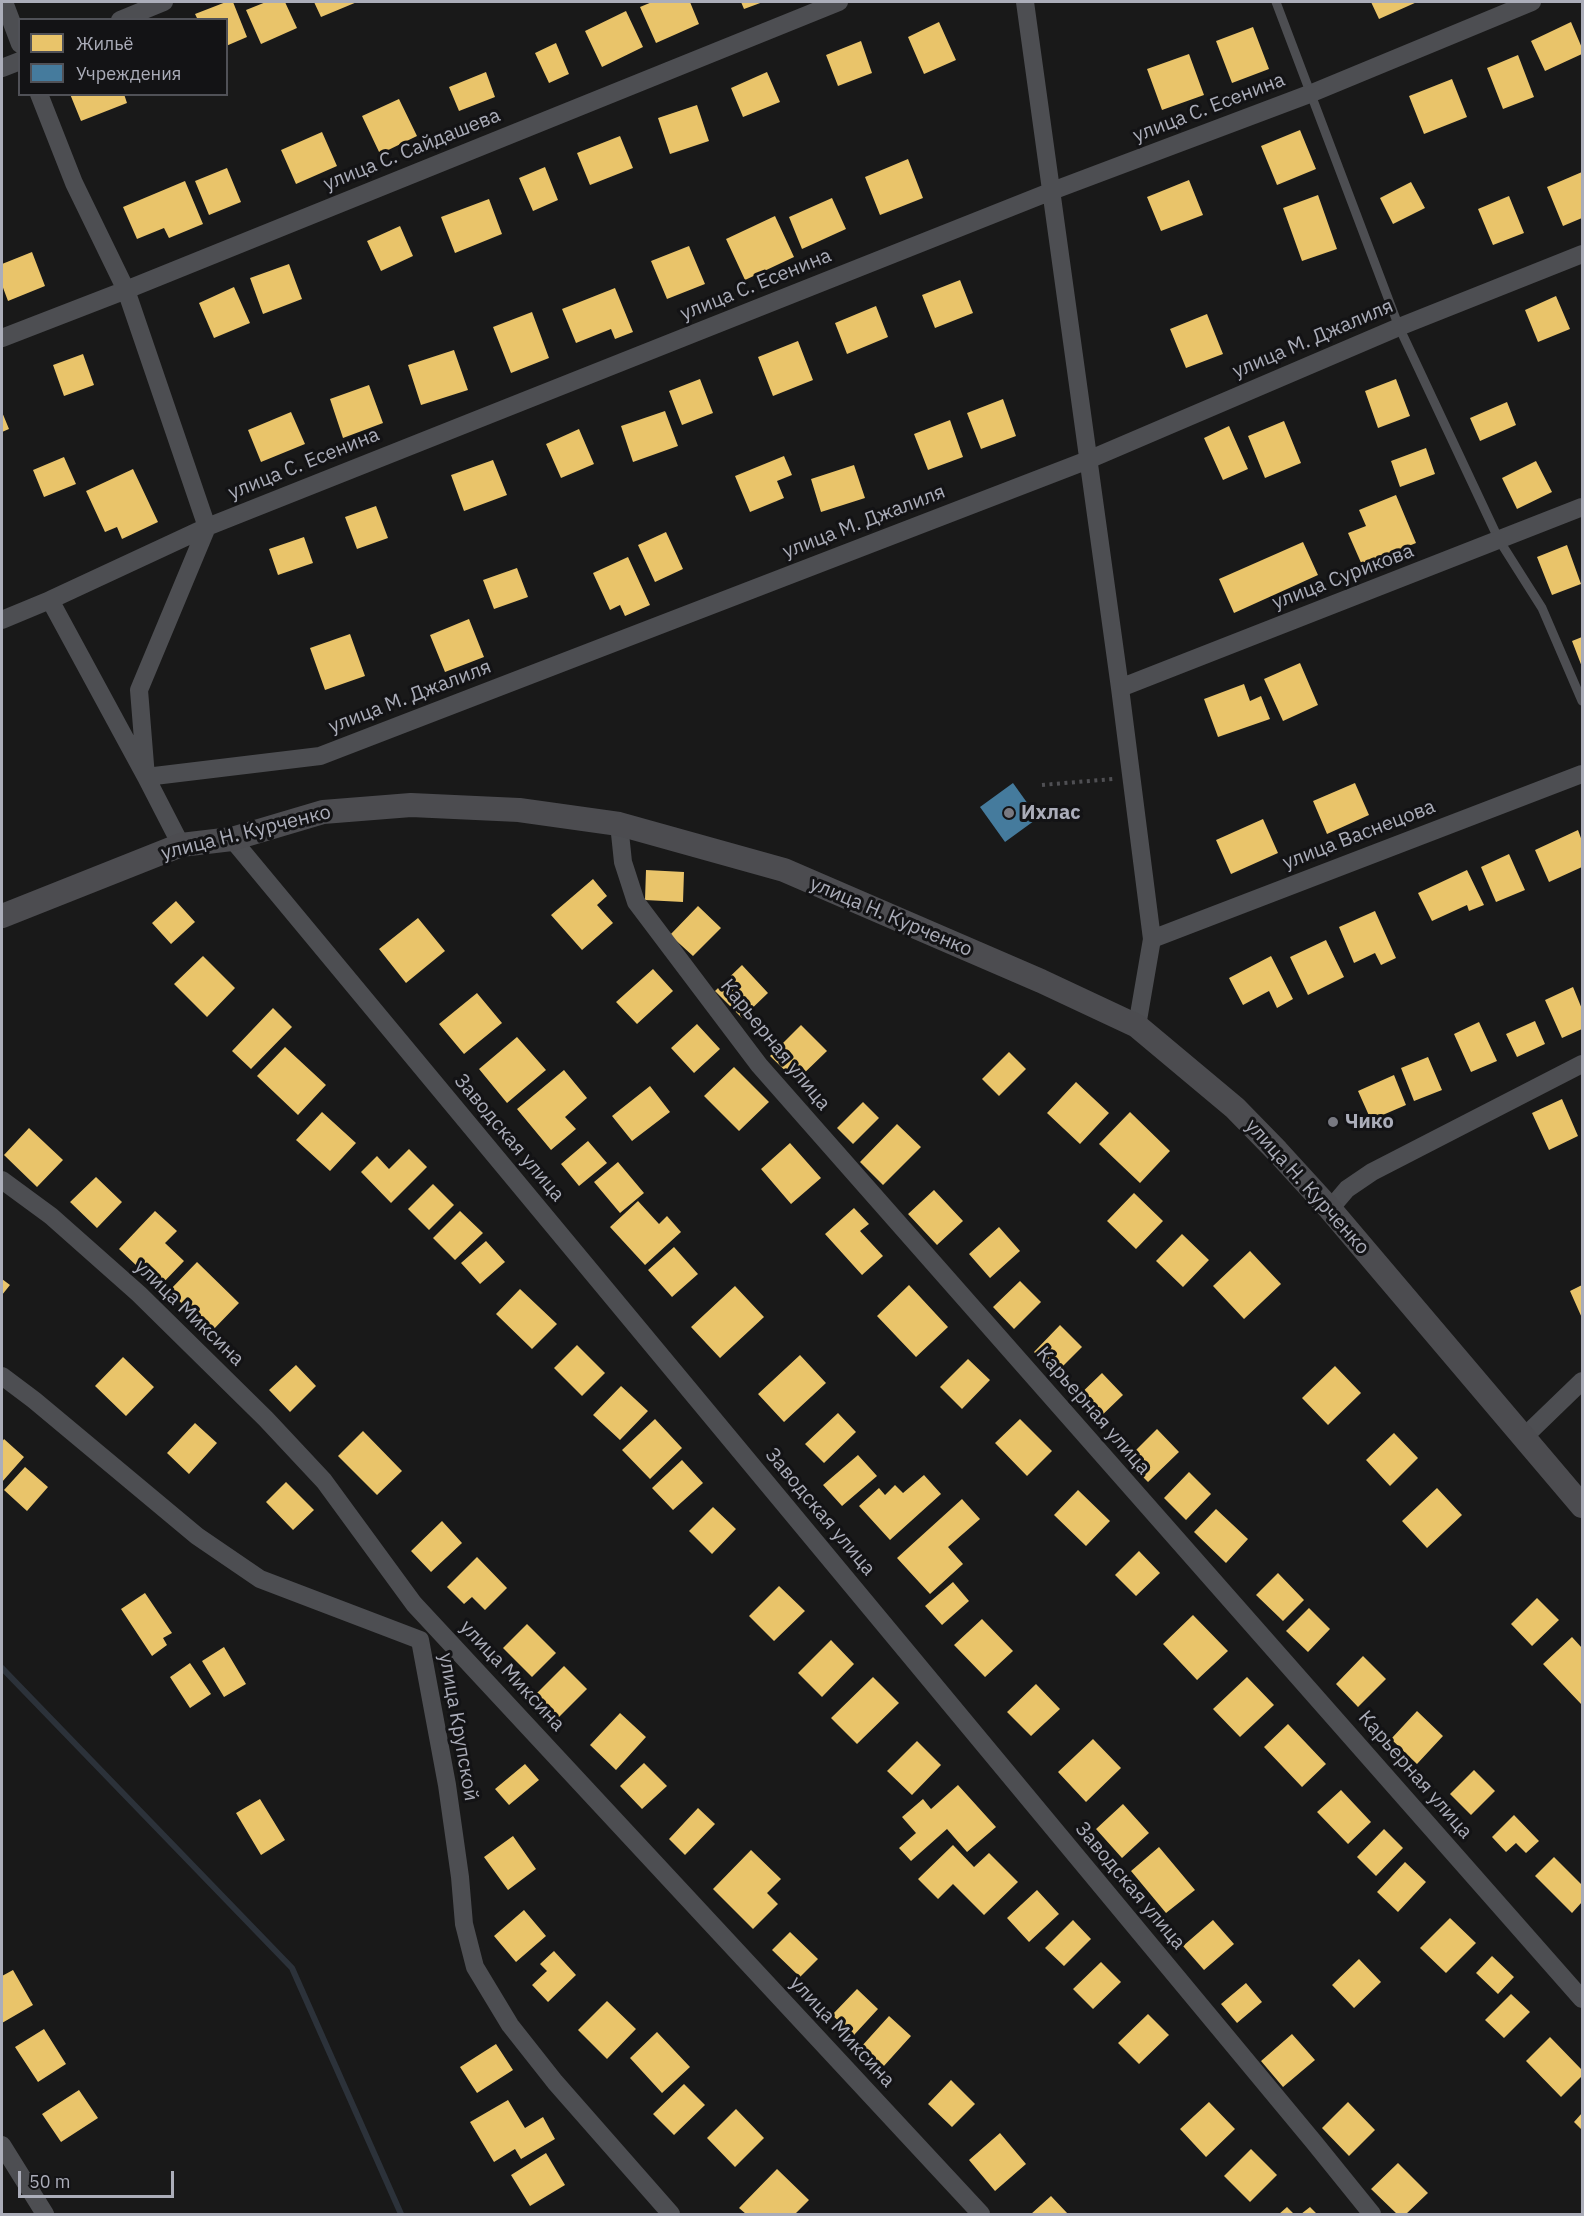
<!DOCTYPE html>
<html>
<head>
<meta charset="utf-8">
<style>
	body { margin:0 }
	#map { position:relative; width:1584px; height:2216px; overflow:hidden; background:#191919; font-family:"IBM Plex Sans",sans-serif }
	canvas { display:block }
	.frame { position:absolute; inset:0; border:3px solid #abadb9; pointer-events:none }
	.legend { position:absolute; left:18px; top:18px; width:210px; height:78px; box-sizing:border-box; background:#131315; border:2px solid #505157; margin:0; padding:8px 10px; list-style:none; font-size:18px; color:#abadb9 }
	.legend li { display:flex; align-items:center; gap:12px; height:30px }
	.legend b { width:30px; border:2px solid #505157 }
	.scale { position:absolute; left:18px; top:2171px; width:156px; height:27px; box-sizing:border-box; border:3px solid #abadb9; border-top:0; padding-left:8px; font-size:18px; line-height:21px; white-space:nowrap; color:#abadb9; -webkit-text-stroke:4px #131315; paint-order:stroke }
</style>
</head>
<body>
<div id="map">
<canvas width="1584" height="2216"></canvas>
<div class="frame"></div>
<ul class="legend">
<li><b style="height:16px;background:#e9c46a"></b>Жильё</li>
<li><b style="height:16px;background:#457b9d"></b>Учреждения</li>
</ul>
<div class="scale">50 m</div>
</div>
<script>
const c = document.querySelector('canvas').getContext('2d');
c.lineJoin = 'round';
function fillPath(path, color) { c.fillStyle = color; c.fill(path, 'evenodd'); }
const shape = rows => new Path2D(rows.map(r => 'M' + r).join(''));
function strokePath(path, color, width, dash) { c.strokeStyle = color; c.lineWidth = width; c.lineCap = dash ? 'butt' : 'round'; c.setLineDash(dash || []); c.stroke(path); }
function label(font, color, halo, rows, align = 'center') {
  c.font = font + ' "IBM Plex Sans",sans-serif'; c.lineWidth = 6; c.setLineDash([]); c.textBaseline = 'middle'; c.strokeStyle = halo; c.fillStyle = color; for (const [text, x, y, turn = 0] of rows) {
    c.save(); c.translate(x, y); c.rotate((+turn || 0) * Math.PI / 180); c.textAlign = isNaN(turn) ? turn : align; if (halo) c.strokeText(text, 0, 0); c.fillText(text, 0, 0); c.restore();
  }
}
const homes = shape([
	[226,2,233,2,247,37,226,46,226,20,198,20,195,14],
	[266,2,285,2,297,28,261,44,246,10],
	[314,2,357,2,321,17],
	[652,2,690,2,699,24,656,43,640,7],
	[741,2,763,2,744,9],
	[1371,2,1417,2,1379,19],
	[626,11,643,47,602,67,585,31],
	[939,22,956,60,924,74,908,37],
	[1571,22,1582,48,1582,54,1545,71,1531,41],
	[1253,27,1269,69,1232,83,1216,41],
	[861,41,872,73,838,86,826,55],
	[556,43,569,74,549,83,535,53],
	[1189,54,1204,95,1162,110,1147,69],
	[1518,55,1534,97,1503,109,1487,68],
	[486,72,495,97,459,111,449,87],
	[767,72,780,102,743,117,731,88],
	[1452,79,1467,117,1424,134,1409,96],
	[70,94,124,94,127,103,81,121],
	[399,99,417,136,380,154,362,116],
	[697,105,709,141,670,154,658,118],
	[1300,130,1316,169,1277,185,1261,146],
	[322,132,337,166,296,184,281,150],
	[620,136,633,168,590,185,577,153],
	[908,159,923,198,880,215,865,177],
	[545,167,558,200,533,211,519,178],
	[227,168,241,202,209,215,195,181],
	[1582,172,1582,218,1563,226,1547,187],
	[1189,180,1203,215,1161,231,1147,197],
	[185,181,203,224,169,238,164,228,137,239,123,207],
	[1411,182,1425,208,1393,224,1380,198],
	[1318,195,1337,249,1302,261,1283,208],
	[1509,196,1524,233,1493,245,1478,209],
	[832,198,846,229,802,249,789,217],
	[489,199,502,234,455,253,441,217],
	[775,216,794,257,745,280,726,239],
	[400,226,413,256,381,271,367,241],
	[689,246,705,284,667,299,651,261],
	[32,252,45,286,8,301,2,285,2,264],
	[289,264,302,299,263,314,250,278],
	[960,280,973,313,935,328,922,295],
	[234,287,250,323,214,338,199,303],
	[615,288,633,332,615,339,611,329,576,343,562,309],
	[1556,296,1570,329,1538,342,1525,310],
	[876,306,888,337,847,354,835,323],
	[532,312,549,358,511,373,493,327],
	[1207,314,1223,354,1186,368,1170,329],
	[798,341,813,380,773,396,758,357],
	[454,350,468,390,421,405,408,365],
	[83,354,94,385,64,396,53,365],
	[700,379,713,413,682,425,669,391],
	[1396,379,1410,416,1378,428,1365,391],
	[369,385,383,423,343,438,330,399],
	[1003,399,1016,436,981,449,967,413],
	[1507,402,1516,425,1480,441,1470,418],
	[665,411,678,446,633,462,621,426],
	[2,412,9,429,2,432],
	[291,412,305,444,261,462,248,430],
	[950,420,963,457,928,470,914,434],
	[1284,421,1301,463,1265,478,1248,436],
	[1229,426,1248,469,1223,480,1204,438],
	[579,429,594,464,561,478,546,444],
	[1426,448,1435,474,1400,487,1391,461],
	[784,456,792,475,777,481,784,498,750,512,735,476],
	[64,457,76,484,44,497,33,470],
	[493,460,507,495,464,511,451,475],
	[1536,461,1552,492,1517,509,1502,478],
	[854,465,865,498,821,512,811,479],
	[133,469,158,522,122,539,117,527,105,532,86,491],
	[1396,495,1416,543,1362,565,1348,533,1366,526,1359,510],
	[376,506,388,538,357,549,345,517],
	[666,532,683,569,655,582,638,545],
	[304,537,313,563,278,575,269,549],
	[1303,542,1318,575,1234,613,1219,579],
	[1567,545,1581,584,1552,595,1537,557],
	[628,557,650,605,625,616,620,605,610,610,593,573],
	[517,568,528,597,494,609,483,580],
	[469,619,484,657,445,672,430,635],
	[350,634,365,676,325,690,310,648],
	[1582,637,1582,667,1572,641],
	[1300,663,1318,705,1283,721,1264,679],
	[1244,684,1250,701,1261,696,1270,719,1218,737,1204,699],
	[1355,783,1369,815,1327,834,1313,801],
	[1263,819,1278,853,1231,874,1216,840],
	[1578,830,1582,841,1582,867,1549,882,1535,850],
	[1509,854,1525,890,1496,902,1481,867],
	[646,870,684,872,683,902,645,900],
	[1467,870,1484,905,1469,911,1467,905,1432,921,1418,893],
	[593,879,607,896,597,905,613,923,582,950,551,915],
	[176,901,195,922,171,944,152,923],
	[698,906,721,928,693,956,670,935],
	[1375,911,1396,958,1381,965,1375,953,1354,963,1339,927],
	[418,918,445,951,406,983,379,949],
	[1326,940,1344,977,1308,995,1290,957],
	[203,956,235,988,207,1017,174,984],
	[1271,956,1293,999,1277,1008,1269,991,1243,1005,1229,978],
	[742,965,768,993,742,1018,715,991],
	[653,969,673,991,637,1024,616,1002],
	[1573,987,1582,1009,1582,1029,1562,1038,1545,1000],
	[477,993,502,1023,464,1054,439,1024],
	[273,1008,292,1027,251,1069,232,1051],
	[1535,1021,1545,1044,1517,1057,1506,1034],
	[1479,1022,1497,1061,1471,1072,1454,1034],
	[697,1024,720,1049,694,1073,671,1048],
	[801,1025,827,1051,796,1081,770,1056],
	[517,1037,546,1070,507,1103,479,1069],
	[285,1047,326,1085,298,1115,257,1076],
	[1009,1052,1026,1069,999,1096,982,1079],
	[1428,1057,1442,1090,1414,1101,1401,1068],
	[734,1067,769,1102,739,1131,704,1096],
	[564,1070,587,1098,565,1117,576,1129,551,1150,517,1109],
	[1394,1075,1406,1105,1371,1120,1358,1091],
	[1076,1082,1109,1113,1080,1144,1047,1113],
	[650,1086,670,1112,632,1141,612,1116],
	[1562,1099,1578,1136,1549,1150,1532,1113],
	[863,1102,879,1118,853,1144,837,1128],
	[322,1112,356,1143,330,1171,296,1140],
	[1130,1112,1170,1151,1140,1183,1099,1144],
	[897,1124,921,1147,883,1185,860,1162],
	[29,1128,63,1160,37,1187,4,1155],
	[588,1141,607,1163,579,1186,561,1164],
	[790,1143,821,1178,791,1204,761,1169],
	[409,1149,427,1167,391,1203,361,1172,377,1156,389,1169],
	[618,1162,644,1193,620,1213,594,1182],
	[96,1177,122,1202,97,1228,70,1202],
	[433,1184,454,1205,429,1230,408,1209],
	[934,1190,963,1221,937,1245,908,1214],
	[1134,1193,1163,1221,1136,1249,1107,1221],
	[638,1201,659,1224,667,1216,681,1232,645,1265,610,1227],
	[854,1208,869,1224,860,1231,883,1256,862,1275,825,1234],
	[155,1211,177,1231,165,1243,184,1261,159,1287,119,1249],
	[460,1211,483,1233,455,1260,433,1238],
	[999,1227,1020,1251,990,1278,969,1254],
	[1182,1234,1209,1260,1183,1287,1156,1261],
	[486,1241,505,1262,480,1284,461,1263],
	[674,1247,698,1274,672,1297,648,1270],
	[1250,1251,1281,1284,1244,1319,1213,1286],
	[197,1262,239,1303,211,1332,169,1291],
	[2,1279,10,1285,2,1295],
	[1020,1281,1041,1302,1014,1329,993,1307],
	[909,1285,948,1327,916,1357,877,1316],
	[1582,1285,1582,1318,1570,1291],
	[735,1286,764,1317,720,1358,691,1327],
	[520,1289,557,1324,532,1349,496,1314],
	[1060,1325,1082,1347,1055,1374,1034,1352],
	[577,1345,605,1373,582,1396,554,1368],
	[800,1355,826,1383,784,1422,758,1394],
	[123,1357,154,1387,126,1416,95,1386],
	[968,1359,990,1380,962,1409,940,1387],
	[296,1365,316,1386,290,1412,269,1390],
	[1335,1366,1361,1393,1328,1425,1302,1398],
	[1102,1373,1123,1395,1095,1422,1074,1400],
	[621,1386,648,1411,620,1440,593,1415],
	[838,1413,856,1432,824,1463,805,1444],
	[655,1419,682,1448,650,1479,622,1450],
	[1020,1419,1052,1451,1027,1476,995,1443],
	[195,1423,217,1443,189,1474,167,1453],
	[1157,1429,1179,1452,1148,1482,1126,1460],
	[363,1431,402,1471,377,1495,338,1456],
	[1394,1433,1418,1458,1390,1486,1366,1460],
	[4,1439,24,1457,2,1482,2,1442],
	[858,1455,877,1476,842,1506,823,1485],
	[682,1460,703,1483,673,1510,652,1488],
	[25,1467,48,1487,27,1511,4,1490],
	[1189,1472,1211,1494,1186,1520,1164,1498],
	[924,1475,941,1494,890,1540,859,1506,879,1488,885,1495,895,1485,903,1493],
	[286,1482,314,1510,293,1530,266,1502],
	[1437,1488,1462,1515,1427,1548,1402,1521],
	[1078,1490,1110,1521,1086,1546,1054,1515],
	[962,1499,980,1519,948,1547,963,1564,930,1594,897,1558],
	[713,1507,736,1529,712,1554,689,1531],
	[1216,1509,1248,1539,1226,1563,1194,1532],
	[442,1521,462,1543,431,1572,411,1551],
	[1139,1551,1160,1573,1136,1596,1115,1575],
	[477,1557,507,1588,485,1610,472,1597,464,1604,447,1587],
	[1278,1573,1304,1600,1283,1621,1256,1595],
	[953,1582,969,1601,942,1625,925,1606],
	[779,1586,805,1611,774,1641,749,1616],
	[145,1593,172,1633,163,1638,167,1645,152,1656,121,1609],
	[1537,1598,1559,1620,1532,1646,1511,1624],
	[1309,1608,1330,1629,1308,1652,1286,1631],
	[1193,1615,1228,1651,1197,1680,1163,1644],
	[982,1619,1013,1651,985,1677,954,1645],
	[527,1624,556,1653,532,1677,503,1648],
	[1572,1637,1582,1648,1581,1704,1543,1664],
	[831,1640,854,1664,822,1697,798,1673],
	[224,1647,246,1684,224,1697,202,1661],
	[1363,1656,1386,1679,1358,1707,1336,1684],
	[190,1663,211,1694,190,1708,170,1677],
	[564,1666,587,1689,558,1718,535,1695],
	[873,1677,899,1703,857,1744,831,1718],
	[1247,1677,1274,1705,1240,1737,1213,1709],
	[1036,1684,1060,1709,1031,1736,1007,1712],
	[1417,1711,1443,1736,1417,1764,1391,1739],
	[620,1713,646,1737,616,1770,590,1745],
	[1288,1724,1326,1764,1302,1787,1264,1747],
	[1093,1739,1121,1768,1086,1802,1058,1772],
	[917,1741,941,1765,912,1795,887,1771],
	[644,1763,667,1786,642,1809,620,1786],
	[525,1764,539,1780,509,1805,495,1789],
	[1474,1770,1495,1791,1471,1815,1450,1794],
	[958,1785,996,1827,967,1852,947,1829,911,1861,899,1848,916,1833,902,1817,923,1799,931,1809],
	[1341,1790,1371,1822,1348,1844,1317,1812],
	[260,1799,285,1840,261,1855,236,1813],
	[1123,1804,1149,1833,1122,1858,1096,1829],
	[698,1808,715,1824,685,1855,669,1839],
	[1514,1815,1539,1841,1526,1853,1516,1843,1506,1852,1492,1837],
	[1384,1829,1403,1848,1376,1876,1357,1857],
	[513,1836,536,1869,508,1890,484,1857],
	[953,1845,974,1867,989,1853,1018,1882,984,1915,953,1884,938,1899,918,1879],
	[1159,1847,1195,1890,1166,1913,1131,1871],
	[751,1850,781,1879,767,1893,778,1904,753,1929,713,1889],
	[1554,1857,1582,1885,1582,1902,1572,1913,1535,1876],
	[1405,1862,1426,1882,1398,1912,1377,1892],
	[1037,1890,1059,1914,1029,1942,1007,1918],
	[524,1910,546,1936,516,1962,494,1936],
	[1450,1918,1476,1943,1446,1973,1420,1948],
	[1073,1920,1091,1939,1064,1966,1045,1948],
	[1213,1920,1234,1944,1204,1970,1183,1946],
	[790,1932,818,1959,800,1977,772,1950],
	[554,1951,576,1975,548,2002,532,1985,547,1971,540,1964],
	[1492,1956,1514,1977,1498,1994,1476,1973],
	[1359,1959,1381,1982,1354,2008,1332,1985],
	[1101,1962,1121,1982,1093,2009,1073,1989],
	[13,1970,33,2005,2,2023,2,1976],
	[1246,1983,1262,2002,1237,2023,1221,2004],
	[857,1989,878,2009,854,2035,832,2015],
	[1511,1994,1530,2012,1504,2038,1485,2020],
	[607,2001,636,2029,607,2059,578,2030],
	[1148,2014,1169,2035,1139,2064,1118,2043],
	[889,2016,911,2036,883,2067,861,2047],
	[44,2029,66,2064,38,2082,15,2047],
	[657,2032,690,2067,662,2093,630,2058],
	[1292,2034,1315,2060,1283,2087,1261,2061],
	[1550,2037,1582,2070,1582,2076,1561,2097,1526,2061],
	[496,2044,513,2070,477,2093,460,2067],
	[951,2080,975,2104,952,2127,928,2104],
	[684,2084,705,2105,674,2135,653,2114],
	[79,2090,98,2118,61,2142,42,2114],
	[508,2100,525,2128,543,2117,555,2139,521,2159,515,2149,494,2162,470,2122],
	[1209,2102,1235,2129,1206,2157,1180,2129],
	[1348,2102,1375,2130,1349,2156,1322,2128],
	[736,2109,764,2138,735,2167,707,2138],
	[1582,2113,1582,2130,1574,2122],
	[1000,2133,1026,2164,995,2191,969,2160],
	[1251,2149,1277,2175,1250,2202,1224,2176],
	[546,2153,565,2185,530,2206,511,2175],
	[1398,2163,1428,2193,1406,2214,1397,2214,1371,2189],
	[777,2169,809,2200,795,2214,746,2214,739,2208],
	[1051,2196,1068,2214,1031,2214],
	[1287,2207,1294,2214,1279,2214],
	[1310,2207,1317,2214,1301,2214]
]);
const public = shape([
	[1013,783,1038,818,1005,842,980,807]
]);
const stream = shape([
	[2,1668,292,1968,401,2214]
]);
const path = shape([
	[1042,785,1113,779]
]);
const service = shape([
	[1276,2,1399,327,1499,540,1542,608,1582,701]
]);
const minor = shape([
	[4,2,20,44],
	[1025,2,1120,688,1152,939,1137,1026],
	[120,20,164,2],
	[2,68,20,61],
	[39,94,74,183,126,290,207,527,139,690,146,777,181,845],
	[2,338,126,290,839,2],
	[50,600,146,777,320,756,1088,460,1399,327,1582,254],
	[2,620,50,600,207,527,1052,191,1312,93,1532,2],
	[1120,688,1582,507],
	[619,824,623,862,636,902,759,1065,1582,1999],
	[232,839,1313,2141,1372,2214],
	[1152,939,1582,774],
	[2,1180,51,1216,139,1294,266,1419,324,1481,414,1604,981,2214],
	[1330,1209,1347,1189,1372,1172,1582,1064],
	[2,1376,34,1400,197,1536,260,1579,420,1640,447,1785,460,1877,464,1924,475,1967,510,2025,555,2082,671,2214],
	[1524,1437,1582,1381],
	[2,2145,45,2214]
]);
const secondary = shape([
	[2,916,181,845,232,839,323,812,411,805,519,810,619,824,784,870,1041,981,1137,1026,1235,1108,1277,1151,1330,1209,1582,1506]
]);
const markers = [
	[1009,813,6,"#787981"],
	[1333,1122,6,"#787981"]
];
const streetNames = [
	["улица С. Есенина",1209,108,-21],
	["улица С. Сайдашева",412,150,-22],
	["улица С. Есенина",756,285,-22],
	["улица М. Джалиля",1313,339,-23],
	["улица С. Есенина",304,464,-22],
	["улица М. Джалиля",864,522,-21],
	["улица Сурикова",1343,577,-21],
	["улица М. Джалиля",410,697,-21],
	["улица Н. Курченко",246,833,-14],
	["улица Васнецова",1359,835,-21],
	["улица Н. Курченко",891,917,23],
	["Карьерная улица",775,1045,51],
	["Заводская улица",509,1138,50],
	["улица Н. Курченко",1307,1187,48],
	["улица Миксина",189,1313,44],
	["Карьерная улица",1093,1411,49],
	["Заводская улица",820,1512,50],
	["улица Миксина",512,1676,47],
	["улица Крупской",458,1727,80],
	["Карьерная улица",1415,1775,49],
	["Заводская улица",1130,1886,50],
	["улица Миксина",842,2032,47]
];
const poiNames = [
	["Ихлас",1021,813],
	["Чико",1345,1122]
];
fillPath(homes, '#e9c46a');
fillPath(public, '#457b9d');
strokePath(stream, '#2c323a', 6);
strokePath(path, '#4f4f53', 4, [3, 4.5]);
strokePath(service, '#4d4e52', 9);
strokePath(minor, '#4d4e52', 18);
strokePath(secondary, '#4c4c50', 24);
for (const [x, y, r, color] of markers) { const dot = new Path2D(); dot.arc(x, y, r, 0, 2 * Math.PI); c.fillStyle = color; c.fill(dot); strokePath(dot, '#131315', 2); }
label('20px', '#abadb9', '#131315', streetNames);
label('bold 20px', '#abadb9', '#131315', poiNames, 'left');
</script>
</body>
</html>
